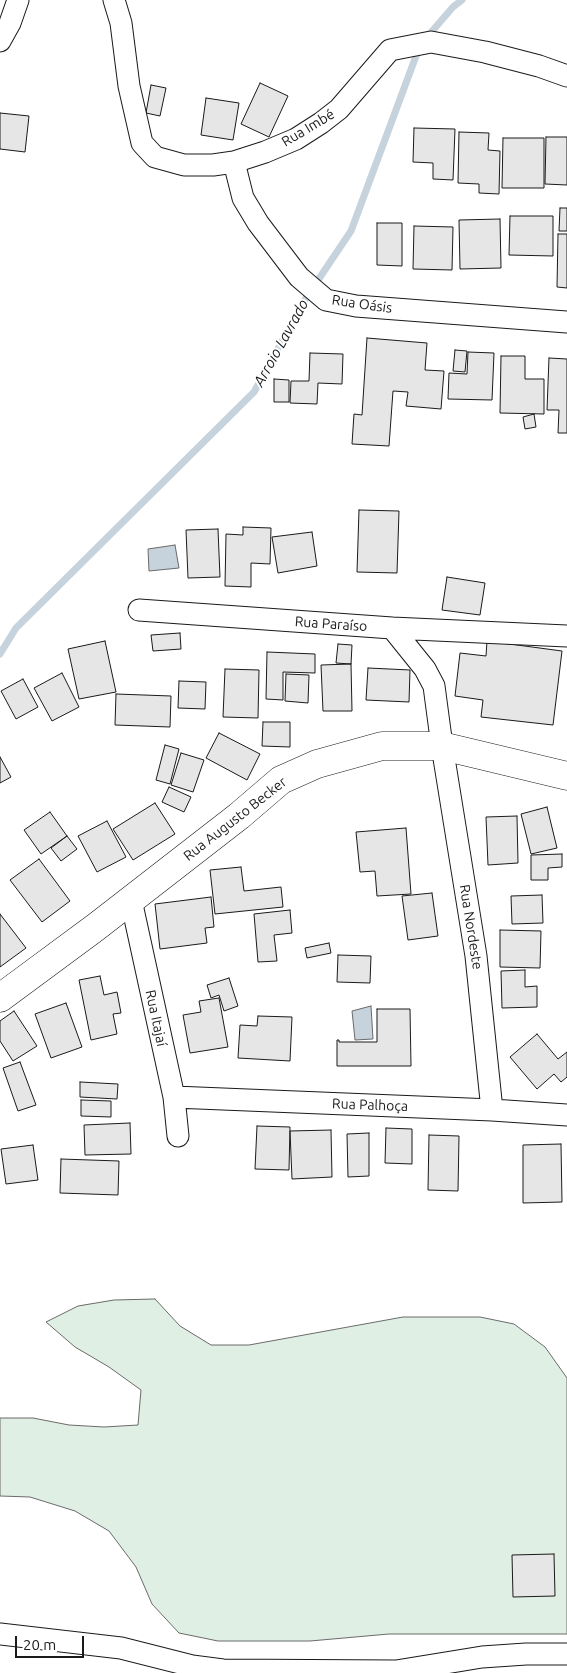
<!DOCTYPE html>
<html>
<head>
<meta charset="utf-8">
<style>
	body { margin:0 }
	#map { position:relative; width:567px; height:1673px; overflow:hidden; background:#fff; font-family:Ubuntu,sans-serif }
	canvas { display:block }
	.scale { position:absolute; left:15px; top:1636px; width:69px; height:22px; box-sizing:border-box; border:2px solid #1a1a1a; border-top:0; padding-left:6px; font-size:15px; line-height:18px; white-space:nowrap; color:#1a1a1a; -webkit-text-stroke:4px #fff; paint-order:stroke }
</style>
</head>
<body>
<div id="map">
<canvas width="567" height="1673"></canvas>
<div class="scale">20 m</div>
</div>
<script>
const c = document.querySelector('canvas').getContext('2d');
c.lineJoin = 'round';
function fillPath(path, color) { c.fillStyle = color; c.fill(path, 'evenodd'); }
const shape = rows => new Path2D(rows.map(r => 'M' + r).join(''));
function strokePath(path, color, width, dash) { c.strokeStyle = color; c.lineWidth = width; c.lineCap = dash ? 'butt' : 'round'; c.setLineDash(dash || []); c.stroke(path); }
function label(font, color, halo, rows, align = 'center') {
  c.font = font + ' Ubuntu,sans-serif'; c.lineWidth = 4; c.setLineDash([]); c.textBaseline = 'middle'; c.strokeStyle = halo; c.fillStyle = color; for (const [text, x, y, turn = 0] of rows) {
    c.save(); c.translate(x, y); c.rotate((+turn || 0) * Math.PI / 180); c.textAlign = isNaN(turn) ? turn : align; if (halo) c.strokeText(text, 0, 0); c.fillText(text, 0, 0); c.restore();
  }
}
const green = shape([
	[155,1299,180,1326,211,1345,249,1345,403,1317,480,1317,514,1324,545,1347,567,1378,567,1634,389,1634,310,1641,218,1641,179,1633,152,1604,136,1567,109,1531,75,1511,30,1497,0,1496,0,1418,33,1418,69,1425,104,1427,138,1425,141,1390,109,1367,75,1347,46,1322,78,1306,114,1300,155,1299]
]);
const water = shape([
	[175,545,179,568,149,571,148,549,175,545],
	[371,1006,373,1039,355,1040,352,1011,371,1006]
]);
const stream = shape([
	[427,37,453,7,462,0],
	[0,654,16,628,254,392,306,298,351,231,419,48]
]);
const building = shape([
	[260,83,288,96,269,137,241,124,260,83],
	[151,85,166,88,160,116,146,113,151,85],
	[206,98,239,103,233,140,201,135,206,98],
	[0,113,29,116,25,152,0,149,0,113],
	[414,128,455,129,453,180,433,179,433,163,413,162,414,128],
	[459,132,489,133,488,150,500,151,499,194,479,193,479,184,458,183,459,132],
	[546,137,567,137,567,185,545,184,546,137],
	[503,138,544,138,544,188,502,188,503,138],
	[560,208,567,208,567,231,559,231,560,208],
	[510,216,553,216,553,256,509,255,510,216],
	[500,219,501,268,460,269,459,220,500,219],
	[377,223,402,223,402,266,377,265,377,223],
	[414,226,453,227,452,270,413,269,414,226],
	[558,234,567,234,567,288,557,287,558,234],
	[367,338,427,343,425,370,444,371,441,409,406,406,408,392,393,391,389,446,352,444,354,414,362,415,367,338],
	[455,350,467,351,465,372,453,371,455,350],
	[468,352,494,353,492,400,448,399,449,373,467,374,468,352],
	[310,353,343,354,342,384,318,383,317,404,290,403,291,381,309,381,310,353],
	[501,356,525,356,525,379,544,379,544,414,500,413,501,356],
	[549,358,567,359,567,433,558,433,559,410,547,410,549,358],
	[274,379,289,380,289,402,274,402,274,379],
	[534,414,536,427,525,429,523,417,534,414],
	[359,510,399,511,397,573,357,572,359,510],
	[243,527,271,528,270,564,251,563,251,587,225,586,226,534,243,535,243,527],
	[218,529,220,577,188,578,186,530,218,529],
	[312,532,317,566,278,573,272,537,312,532],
	[447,577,485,583,480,615,442,610,447,577],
	[180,633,181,649,153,651,151,635,180,633],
	[105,641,116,692,79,699,68,649,105,641],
	[487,641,562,651,553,725,481,717,483,700,455,696,460,653,486,656,487,641],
	[338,644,352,645,351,664,336,663,338,644],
	[267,652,315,654,315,673,283,672,283,700,266,699,267,652],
	[351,664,352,711,323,711,321,665,351,664],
	[368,668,410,670,409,702,366,700,368,668],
	[225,669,259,670,258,718,223,717,225,669],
	[62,673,79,707,52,721,34,688,62,673],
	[286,674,309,675,308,703,285,701,286,674],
	[23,679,38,707,16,719,1,691,23,679],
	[179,681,206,682,205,709,178,708,179,681],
	[116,694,171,696,170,727,115,725,116,694],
	[263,722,290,722,290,747,262,746,263,722],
	[219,733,260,754,247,780,206,758,219,733],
	[165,745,179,749,170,784,156,780,165,745],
	[181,753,204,760,193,792,171,785,181,753],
	[0,757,11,777,0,783,0,757],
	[169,787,191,797,184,812,162,802,169,787],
	[155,803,175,834,133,860,113,829,155,803],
	[547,807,557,848,531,854,521,814,547,807],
	[50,812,67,836,41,854,24,830,50,812],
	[517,816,518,863,488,865,486,817,517,816],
	[107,821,126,857,97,872,78,836,107,821],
	[406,828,411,894,377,896,375,871,360,872,356,832,406,828],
	[67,836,77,849,61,861,51,848,67,836],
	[562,854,562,867,548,868,548,880,531,880,531,855,562,854],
	[39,859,70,901,42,922,10,880,39,859],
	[241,867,244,891,281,887,283,907,215,914,210,870,241,867],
	[432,893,438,936,408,940,402,896,432,893],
	[542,895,543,923,512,924,511,896,542,895],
	[211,897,214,927,205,928,207,943,160,949,155,904,211,897],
	[290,910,292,933,274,935,277,961,258,962,254,914,290,910],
	[0,914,26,948,0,967,0,914],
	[500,930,541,931,540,968,500,967,500,930],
	[329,943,331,953,307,958,305,948,329,943],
	[338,955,371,956,370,983,337,982,338,955],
	[525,970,525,987,537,986,537,1007,502,1008,501,971,525,970],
	[100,976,104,995,117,992,121,1013,113,1014,117,1034,91,1040,79,980,100,976],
	[229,978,238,1006,224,1011,219,995,211,998,207,985,229,978],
	[219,998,228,1047,190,1053,183,1015,201,1012,199,1001,219,998],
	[66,1003,82,1047,51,1058,35,1014,66,1003],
	[377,1009,410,1009,411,1066,337,1066,337,1040,339,1040,339,1042,377,1042,377,1009],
	[14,1011,37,1046,13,1061,0,1041,0,1021,14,1011],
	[258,1016,292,1017,290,1061,238,1058,240,1025,257,1026,258,1016],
	[537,1034,558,1059,567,1052,567,1077,561,1082,554,1074,537,1089,510,1057,537,1034],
	[20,1062,36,1105,18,1111,3,1068,20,1062],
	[80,1082,118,1084,117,1099,80,1097,80,1082],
	[81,1100,111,1101,111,1117,81,1116,81,1100],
	[130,1123,131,1154,85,1155,84,1125,130,1123],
	[257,1126,290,1127,289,1170,255,1169,257,1126],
	[386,1128,412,1129,412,1164,385,1163,386,1128],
	[331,1130,332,1177,292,1179,290,1131,331,1130],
	[369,1133,369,1176,348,1177,347,1134,369,1133],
	[429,1135,459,1136,458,1191,428,1190,429,1135],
	[561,1144,562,1202,523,1203,523,1145,561,1144],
	[33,1145,38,1180,6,1184,1,1149,33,1145],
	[61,1159,119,1161,118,1195,60,1193,61,1159],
	[554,1554,555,1596,513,1597,512,1555,554,1554]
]);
const minor = shape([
	[114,0,121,23,129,86,142,143,155,157,184,165,213,165,234,162,265,152,296,139,321,123,339,109,390,50,431,42,485,52,539,66,567,76],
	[0,41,10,23,18,0],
	[234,162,243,198,258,223,299,277,326,300,356,306,567,322],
	[139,610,392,628,425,669,434,686,442,746,476,956,492,1110],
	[392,628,567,636],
	[131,900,174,1097,178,1136],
	[174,1097,492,1110,567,1115],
	[0,1634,121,1648,192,1666,223,1670,396,1671,482,1657,526,1654,567,1654]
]);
const secondary = shape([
	[0,998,96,927,239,816,281,780,317,764,382,746,442,746,567,776]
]);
const streetNames = [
	["Rua Imbé",308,128,-31],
	["Rua Oásis",362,304,8],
	["Rua Paraíso",331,624,4],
	["Rua Augusto Becker",235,819,-38],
	["Rua Nordeste",471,927,81],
	["Rua Itajaí",156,1018,78],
	["Rua Palhoça",370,1105,2]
];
const waterNames = [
	["Arroio Lavrado",281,343,-61]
];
fillPath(green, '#e0efe3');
strokePath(green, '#6a6a6a', 1);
fillPath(water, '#c6d2dc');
strokePath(water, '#6a6a6a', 1);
strokePath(stream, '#c6d2dc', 7);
fillPath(building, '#e6e6e6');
strokePath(building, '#1a1a1a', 1);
strokePath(minor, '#1a1a1a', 23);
strokePath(secondary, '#1a1a1a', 29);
strokePath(minor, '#fff', 21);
strokePath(secondary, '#fff', 28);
label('14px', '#1a1a1a', '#fff', streetNames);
label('italic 15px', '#1a1a1a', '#fff', waterNames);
</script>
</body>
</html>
